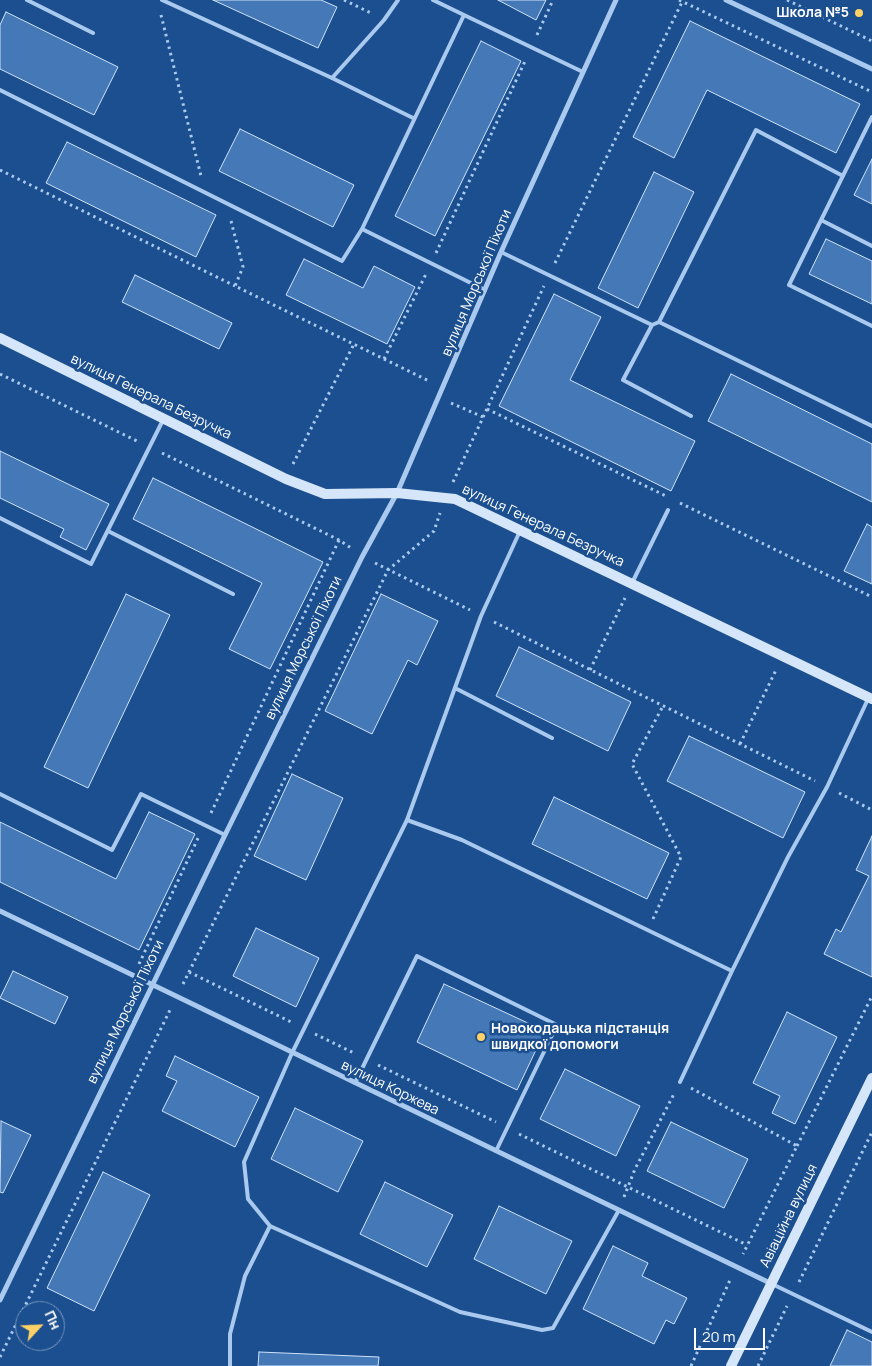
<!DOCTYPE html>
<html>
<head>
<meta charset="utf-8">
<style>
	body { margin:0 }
	#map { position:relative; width:872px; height:1366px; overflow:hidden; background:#1b4f8f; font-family:Manrope,sans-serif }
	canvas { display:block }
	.north { position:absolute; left:15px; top:1301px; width:50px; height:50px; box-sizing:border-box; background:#1b4f8f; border:1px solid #7695bc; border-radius:50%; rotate:65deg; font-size:14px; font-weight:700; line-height:20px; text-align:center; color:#fff }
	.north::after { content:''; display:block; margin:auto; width:18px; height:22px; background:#ffd166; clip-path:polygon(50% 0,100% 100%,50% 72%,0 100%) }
	.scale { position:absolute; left:694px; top:1328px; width:71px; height:22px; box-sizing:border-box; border:2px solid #fff; border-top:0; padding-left:6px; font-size:15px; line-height:18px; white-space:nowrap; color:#fff; -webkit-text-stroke:4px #1b4f8f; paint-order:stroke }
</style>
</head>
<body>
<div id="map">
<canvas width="872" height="1366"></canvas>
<div class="north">Пн</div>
<div class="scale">20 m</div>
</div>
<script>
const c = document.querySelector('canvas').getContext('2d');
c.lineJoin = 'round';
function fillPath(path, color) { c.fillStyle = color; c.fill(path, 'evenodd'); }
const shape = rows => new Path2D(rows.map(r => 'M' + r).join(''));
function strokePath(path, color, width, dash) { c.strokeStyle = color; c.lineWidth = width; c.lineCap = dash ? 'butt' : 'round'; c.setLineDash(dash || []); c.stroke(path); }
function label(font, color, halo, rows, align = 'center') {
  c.font = font + ' Manrope,sans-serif'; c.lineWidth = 5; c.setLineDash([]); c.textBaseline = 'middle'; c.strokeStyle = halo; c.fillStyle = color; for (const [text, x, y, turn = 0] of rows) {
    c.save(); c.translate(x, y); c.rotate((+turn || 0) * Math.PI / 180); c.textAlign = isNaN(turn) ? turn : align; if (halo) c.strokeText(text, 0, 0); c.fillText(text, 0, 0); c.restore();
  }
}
const building = shape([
	[213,0,321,0,337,7,318,48,213,0],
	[498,0,546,0,536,20,498,0],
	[6,12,118,67,94,115,0,69,0,25,6,12],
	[690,21,860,104,836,153,707,90,674,158,633,137,690,21],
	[481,41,521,61,435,236,395,216,481,41],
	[240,129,354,185,333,227,219,171,240,129],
	[67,142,216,215,196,257,46,183,67,142],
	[872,159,872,204,854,195,872,159],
	[654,172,694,192,638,308,598,288,654,172],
	[826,239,872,261,872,304,809,274,826,239],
	[304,259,363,288,374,266,415,287,387,344,286,295,304,259],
	[135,275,232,323,219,349,122,302,135,275],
	[554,294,601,317,570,380,695,441,671,491,499,406,554,294],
	[731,374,872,444,872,502,708,421,731,374],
	[0,451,109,504,86,550,60,537,64,529,0,498,0,451],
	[153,478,323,562,270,669,229,649,262,583,133,519,153,478],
	[867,524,872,527,872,584,844,571,867,524],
	[126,594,170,615,88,788,44,767,126,594],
	[381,594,438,621,417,665,408,660,372,734,325,711,381,594],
	[519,647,631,702,608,751,496,696,519,647],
	[689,736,805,792,783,838,667,781,689,736],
	[292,774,343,798,306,880,254,856,292,774],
	[554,797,669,853,647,899,532,844,554,797],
	[149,812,195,834,139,950,0,882,0,822,116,879,149,812],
	[872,836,872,977,824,954,836,929,841,932,869,876,856,870,872,836],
	[256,928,319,958,296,1007,233,976,256,928],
	[13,971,68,997,55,1024,0,998,13,971],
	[444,984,545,1031,517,1090,417,1042,444,984],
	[787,1012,837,1037,795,1124,772,1113,780,1096,753,1083,787,1012],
	[175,1056,259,1097,235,1147,162,1111,177,1081,166,1076,175,1056],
	[565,1069,640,1106,616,1156,540,1119,565,1069],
	[295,1108,363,1141,338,1192,271,1159,295,1108],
	[1,1121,31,1135,3,1193,0,1192,1,1121],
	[671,1122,748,1159,724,1208,647,1171,671,1122],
	[103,1172,150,1195,94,1311,47,1288,103,1172],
	[385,1182,453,1215,427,1267,360,1234,385,1182],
	[499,1206,572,1241,546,1294,474,1259,499,1206],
	[613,1246,648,1263,642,1276,687,1298,674,1324,666,1320,654,1344,583,1309,613,1246],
	[847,1330,872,1342,872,1366,830,1366,847,1330],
	[259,1352,379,1357,378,1366,258,1366,259,1352]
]);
const path = shape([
	[344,0,373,14],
	[679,0,872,92],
	[787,0,872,41],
	[161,15,201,176],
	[537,35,553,0],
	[0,170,235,286],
	[231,221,243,267,235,286,429,381],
	[436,253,526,59],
	[555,263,683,0],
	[384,359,426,274],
	[0,374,139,442],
	[451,403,483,417],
	[487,409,666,496],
	[162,453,339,540,351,548],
	[293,464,354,344],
	[453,482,544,286],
	[680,503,872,597],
	[375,563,470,610],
	[494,622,815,781],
	[590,670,625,598],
	[740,744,776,670],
	[839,793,872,810],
	[211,813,339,540],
	[653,919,681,857,632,764,663,706],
	[139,964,199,836],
	[189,972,291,1022],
	[183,984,388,570,434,531,440,513],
	[315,1034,354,1053],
	[378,1065,496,1122],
	[691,1088,797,1146,743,1254],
	[519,1134,747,1245],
	[797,1146,872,996],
	[624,1197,635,1169,675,1092],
	[799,1282,872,1132],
	[0,1357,171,1008],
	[691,1366,730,1280],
	[758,1366,787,1306]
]);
const lane = shape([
	[27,0,93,33],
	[162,0,332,78,413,118],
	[464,15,583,72],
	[332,78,384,20,398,0],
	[0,90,342,261,362,229,464,15,433,0],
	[872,117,789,285,872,326],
	[821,220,872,246],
	[362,229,485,290],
	[501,252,652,325,659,322,872,426],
	[659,322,756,130,843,176],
	[652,325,623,380,691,416],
	[0,518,91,564,163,420],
	[108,531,233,594],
	[520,531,481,616,407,820,292,1053,244,1162,248,1199,270,1226,460,1312,542,1330,553,1328,619,1210],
	[632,583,668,510],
	[455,688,552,738],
	[0,794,112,850,141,794,225,835],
	[407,820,462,840,732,971],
	[680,1082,732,971,788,857,827,787,868,699],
	[355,1083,417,956,557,1025,496,1151],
	[772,1284,872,1332],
	[230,1366,230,1334,245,1276,270,1226]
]);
const street = shape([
	[726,0,872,69],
	[0,911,772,1284],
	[0,1300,225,835,362,557,397,493,501,252,616,0]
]);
const secondary = shape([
	[0,338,286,479,325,494,397,493,455,499,872,699],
	[731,1366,872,1078]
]);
const markers = [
	[859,13,5,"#ffd166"],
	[481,1037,5,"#ffd166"]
];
const poiNames = [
	["Школа №5",849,13],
	["Новокодацька підстанція",491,1029,"left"],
	["швидкої допомоги",491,1045,"left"]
];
const streetNames = [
	["вулиця Морської Піхоти",477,283,-67],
	["вулиця Генерала Безручка",151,397,26],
	["вулиця Генерала Безручка",543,526,25],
	["вулиця Морської Піхоти",304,648,-64],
	["вулиця Морської Піхоти",126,1012,-64],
	["вулиця Коржева",390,1088,26],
	["Авіаційна вулиця",789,1216,-64]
];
fillPath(building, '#4478b7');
strokePath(building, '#cfe3fa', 1);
strokePath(path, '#a9c9ee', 3, [2.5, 4]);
strokePath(lane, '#a9c9ee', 4);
strokePath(street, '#a9c9ee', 5);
strokePath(secondary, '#d6e6fa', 10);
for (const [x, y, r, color] of markers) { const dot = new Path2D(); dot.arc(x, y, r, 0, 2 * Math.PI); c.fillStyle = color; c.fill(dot); strokePath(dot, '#1b4f8f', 2); }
label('bold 14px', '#fff', '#1b4f8f', poiNames, 'right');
label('14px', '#fff', '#1b4f8f', streetNames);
</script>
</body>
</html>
